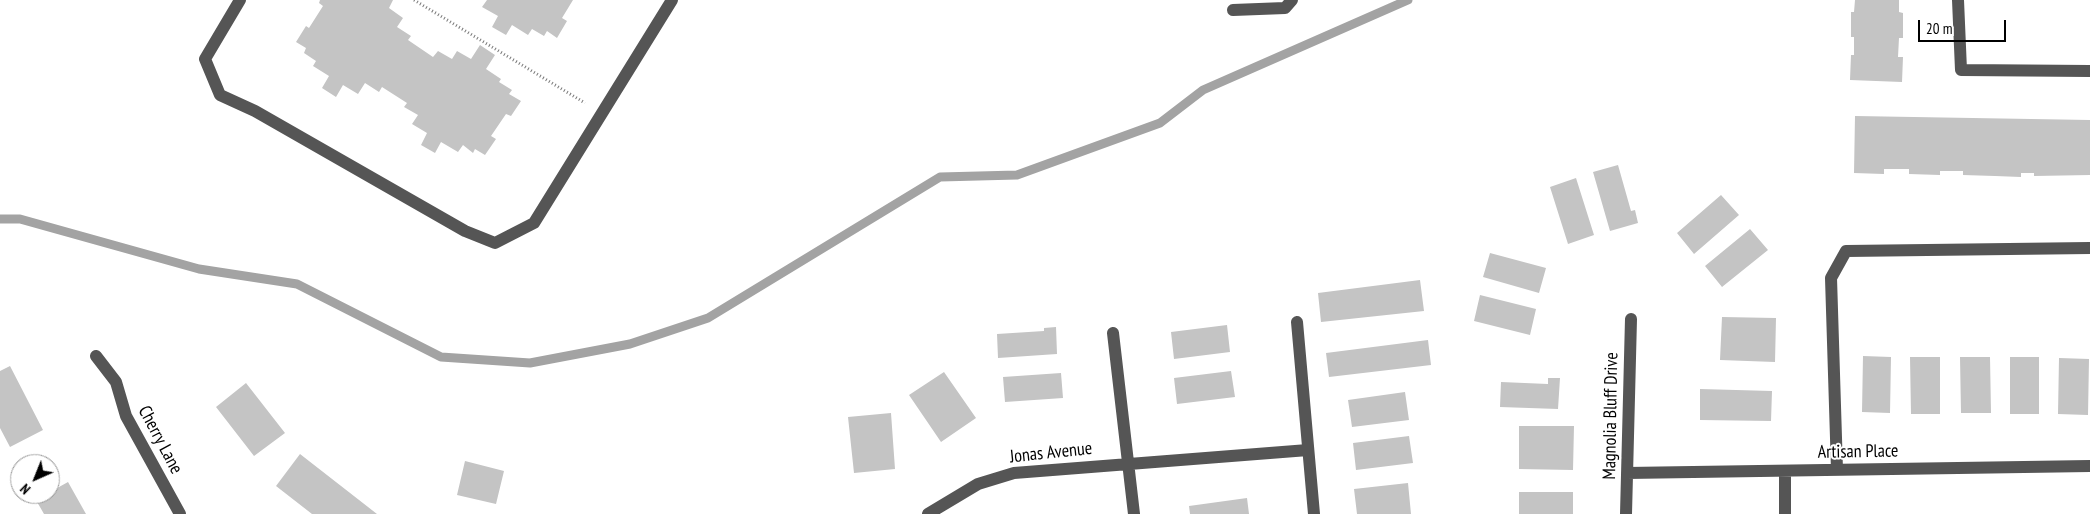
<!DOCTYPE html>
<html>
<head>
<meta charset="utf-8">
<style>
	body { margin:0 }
	#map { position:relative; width:2090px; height:514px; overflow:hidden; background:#fff; font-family:"PT Sans Narrow",sans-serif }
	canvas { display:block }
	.north { position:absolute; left:10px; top:454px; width:50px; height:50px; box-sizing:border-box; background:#fff; border:1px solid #999; border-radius:50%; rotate:224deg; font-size:14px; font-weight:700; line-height:20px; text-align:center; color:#000 }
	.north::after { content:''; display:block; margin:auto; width:18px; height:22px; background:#000; clip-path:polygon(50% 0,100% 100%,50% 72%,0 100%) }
	.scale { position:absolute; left:1918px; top:20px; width:88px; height:22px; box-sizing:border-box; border:2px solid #000; border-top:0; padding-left:6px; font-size:15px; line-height:18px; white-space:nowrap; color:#000; -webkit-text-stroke:4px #fff; paint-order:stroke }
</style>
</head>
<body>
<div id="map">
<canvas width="2090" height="514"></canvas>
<div class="north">N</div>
<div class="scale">20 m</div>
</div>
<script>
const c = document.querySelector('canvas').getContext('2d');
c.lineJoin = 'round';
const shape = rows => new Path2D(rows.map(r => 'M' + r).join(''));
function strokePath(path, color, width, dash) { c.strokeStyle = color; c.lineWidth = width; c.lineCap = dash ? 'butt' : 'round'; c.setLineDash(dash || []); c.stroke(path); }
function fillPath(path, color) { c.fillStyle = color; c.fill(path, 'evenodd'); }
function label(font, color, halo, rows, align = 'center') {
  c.font = font + ' "PT Sans Narrow",sans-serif'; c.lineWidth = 4; c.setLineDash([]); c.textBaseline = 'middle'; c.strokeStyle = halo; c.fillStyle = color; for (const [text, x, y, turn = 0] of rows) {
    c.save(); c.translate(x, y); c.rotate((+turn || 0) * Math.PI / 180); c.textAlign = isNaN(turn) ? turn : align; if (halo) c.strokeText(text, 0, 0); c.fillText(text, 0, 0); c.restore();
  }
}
const stream = shape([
	[0,219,20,219,199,269,297,284,441,357,530,363,630,344,708,318,940,177,1017,175,1160,123,1203,90,1408,0]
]);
const building = shape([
	[320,0,393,0,389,8,403,18,397,27,411,36,408,40,433,57,438,51,452,59,457,51,471,59,480,45,495,55,486,69,501,79,499,82,512,90,509,94,521,101,511,116,506,114,491,136,496,139,485,155,475,149,473,153,463,145,458,152,441,142,435,153,421,145,427,133,412,124,418,115,404,107,407,103,382,87,379,92,365,83,358,94,343,85,336,97,322,88,329,76,313,66,316,61,304,53,306,48,296,42,306,26,309,28,323,6,319,3],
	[487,0,573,0,562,18,567,21,557,38,547,31,544,36,532,29,528,35,512,25,506,35,492,27,498,16,482,7],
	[1855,0,1899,0,1899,12,1903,13,1903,38,1899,38,1898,57,1903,57,1902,82,1850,80,1851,55,1854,55,1854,37,1851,37,1851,12,1854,12],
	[1855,116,2090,120,2090,175,2034,176,2034,173,2021,173,2021,177,1995,176,1963,175,1963,171,1940,171,1940,175,1909,174,1909,169,1884,169,1884,174,1854,173],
	[1618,165,1631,211,1635,210,1638,223,1610,231,1593,172],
	[1576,178,1594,235,1568,244,1550,187],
	[1721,195,1739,215,1694,254,1677,233],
	[1750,229,1768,250,1722,287,1705,266],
	[1490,253,1546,268,1539,293,1483,277],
	[1420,280,1424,311,1321,322,1318,293],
	[1480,295,1536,309,1530,335,1474,321],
	[1722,317,1776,318,1775,362,1720,360],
	[1227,325,1230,352,1174,359,1171,332],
	[1056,327,1057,354,998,358,997,334,1044,331,1044,328],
	[1428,340,1431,365,1329,377,1326,353],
	[1863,356,1891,357,1890,413,1862,412],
	[1910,357,1940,357,1940,414,1911,414],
	[1960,357,1990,357,1991,413,1961,413],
	[2010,357,2039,357,2039,414,2010,414],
	[2059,358,2089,359,2088,415,2058,414],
	[10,366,43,430,10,447,0,428,0,371],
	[1231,371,1235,397,1177,404,1174,378],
	[944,372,976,418,941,442,909,395],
	[1061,373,1063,398,1005,402,1003,377],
	[1548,378,1560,378,1558,409,1500,407,1501,382,1548,384],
	[246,383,285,433,254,456,216,407],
	[1700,389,1772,391,1771,421,1700,420],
	[1405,392,1409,420,1352,427,1348,400],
	[891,413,895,469,854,473,848,417],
	[1519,426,1574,426,1573,470,1519,469],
	[1409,436,1413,463,1356,470,1353,443],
	[300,454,377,514,312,514,276,486],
	[465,461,504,471,496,504,457,495],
	[68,482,86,514,44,514,36,500,50,494,50,492],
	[1408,483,1411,514,1357,514,1354,489],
	[1519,492,1573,492,1573,514,1519,514],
	[1247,498,1249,514,1190,514,1189,506]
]);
const path = shape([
	[414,0,585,103]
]);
const minor = shape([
	[240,0,205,59,220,95,255,111,465,231,495,243,534,223,672,0],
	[1958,0,1961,70,2090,71],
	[1233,10,1285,8,1292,0],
	[1297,322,1314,514],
	[1113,333,1134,514],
	[96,356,116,382,126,416,180,514],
	[1837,470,1831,278,1846,251,2090,248],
	[1785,471,1785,514],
	[1627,473,2090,466],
	[928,514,978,484,1014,473,1308,450],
	[1626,514,1631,319]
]);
const streetNames = [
	["Magnolia Bluff Drive",1611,416,-89],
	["Cherry Lane",160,440,62],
	["Artisan Place",1858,452,-1],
	["Jonas Avenue",1051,453,-6]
];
strokePath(stream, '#a3a3a3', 9);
fillPath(building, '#c4c4c4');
strokePath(path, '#777', 3, [1, 2.5]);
strokePath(minor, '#555', 12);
label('18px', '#000', '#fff', streetNames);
</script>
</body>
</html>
